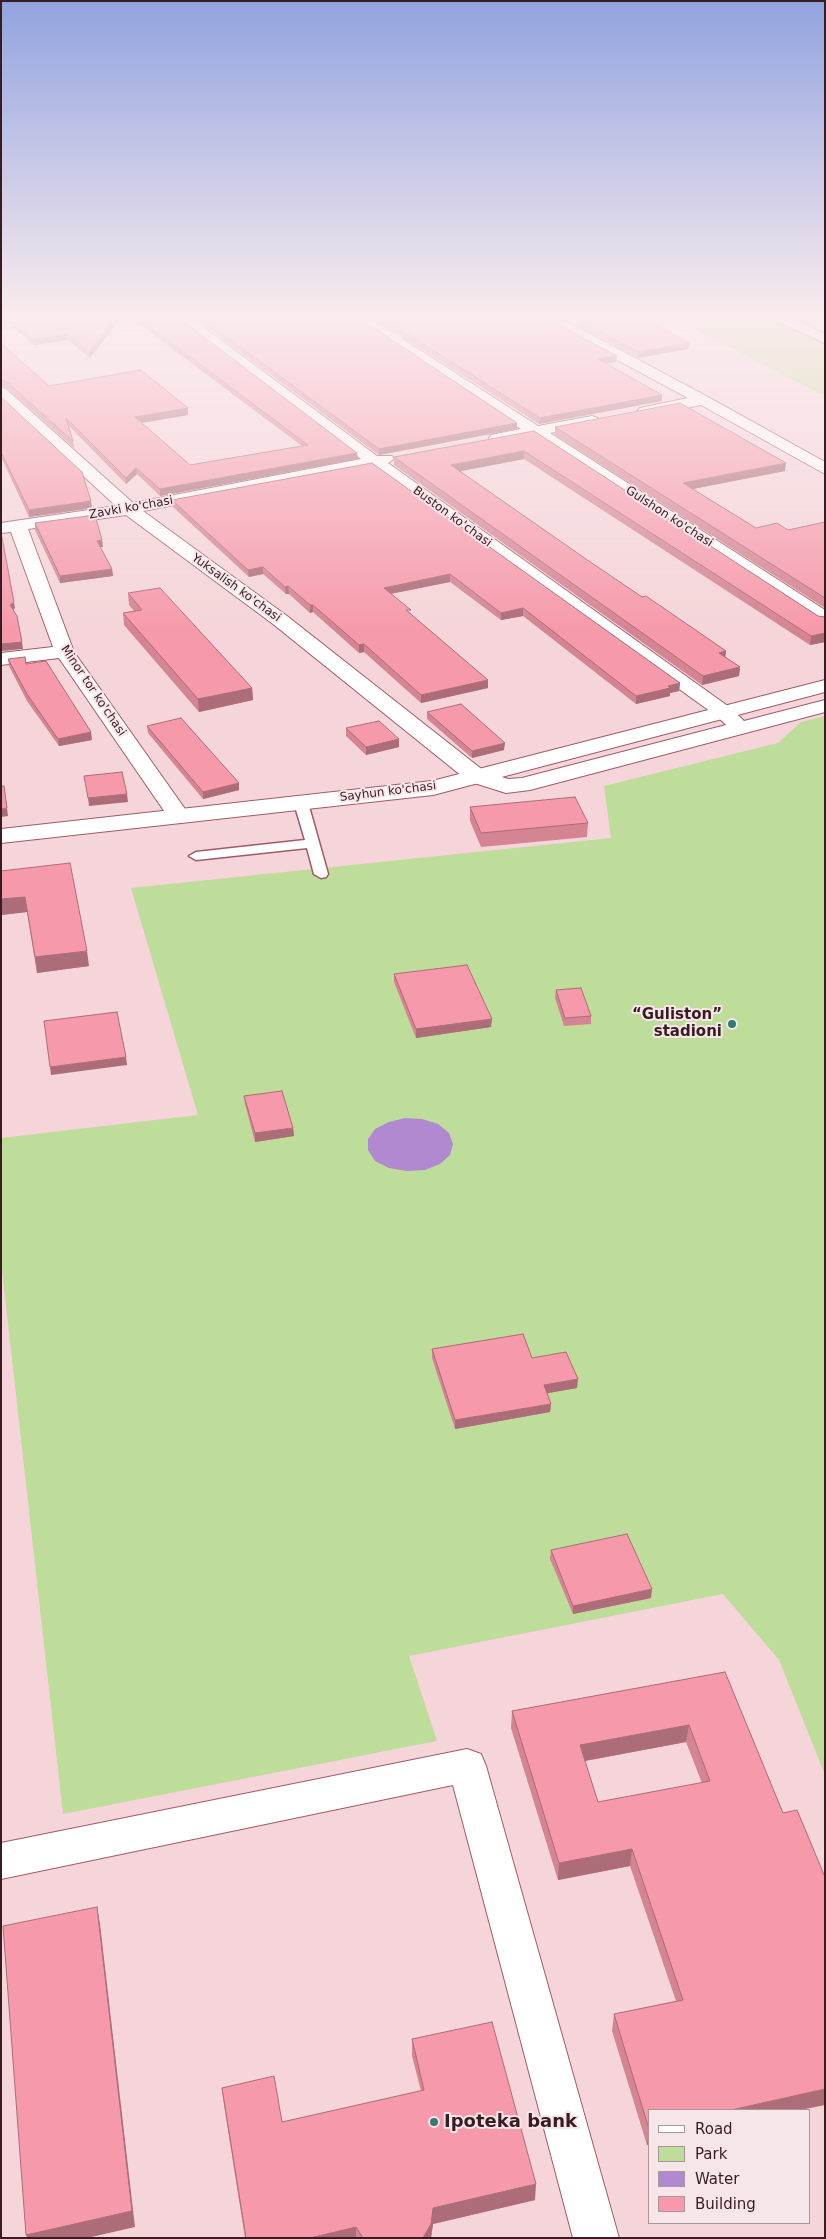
<!DOCTYPE html>
<html>
<head>
<meta charset="utf-8">
<style>
	body { margin:0 }
	#map { position:relative; width:826px; height:2239px; overflow:hidden; background:#f5d5d9; font-family:"DejaVu Sans",sans-serif }
	canvas { display:block }
	.frame { position:absolute; inset:0; border:2px solid #391c21; pointer-events:none }
	.legend { position:absolute; left:648px; top:2109px; width:162px; height:115px; box-sizing:border-box; background:#f7e6e9; border:1px solid #ab9599; margin:0; padding:6px 9px; list-style:none; font-size:15px; color:#391c21 }
	.legend li { display:flex; align-items:center; gap:10px; height:25px }
	.legend b { width:25px; border:1px solid #ab9599 }
</style>
</head>
<body>
<div id="map">
<canvas width="826" height="2239"></canvas>
<div class="frame"></div>
<ul class="legend">
<li><b style="height:6px;background:#fff"></b>Road</li>
<li><b style="height:14px;background:#bedc9a"></b>Park</li>
<li><b style="height:14px;background:#b089d1"></b>Water</li>
<li><b style="height:14px;background:#f69aab"></b>Building</li>
</ul>
</div>
<script>
const c = document.querySelector('canvas').getContext('2d');
c.lineJoin = 'round';
function fillPath(path, color) { c.fillStyle = color; c.fill(path, 'evenodd'); }
const shape = rows => new Path2D(rows.map(r => 'M' + r).join(''));
function strokePath(path, color, width, dash) { c.strokeStyle = color; c.lineWidth = width; c.lineCap = dash ? 'butt' : 'round'; c.setLineDash(dash || []); c.stroke(path); }
function label(font, color, halo, rows, align = 'center') {
  c.font = font + ' "DejaVu Sans",sans-serif'; c.lineWidth = 4; c.setLineDash([]); c.textBaseline = 'middle'; c.strokeStyle = halo; c.fillStyle = color; for (const [text, x, y, turn = 0] of rows) {
    c.save(); c.translate(x, y); c.rotate((+turn || 0) * Math.PI / 180); c.textAlign = isNaN(turn) ? turn : align; if (halo) c.strokeText(text, 0, 0); c.fillText(text, 0, 0); c.restore();
  }
}
const green = shape([
	[672,318,825,318,825,396],
	[825,716,825,1775,779,1660,723,1594,409,1656,437,1741,63,1814,1,1261,1,1138,198,1115,131,888,611,838,604,786,778,743,801,722]
]);
const water = shape([
	[405,1118,422,1119,438,1124,449,1133,453,1144,450,1155,440,1164,425,1170,407,1171,389,1168,375,1161,368,1150,368,1139,375,1129,389,1122]
]);
const service = shape([
	[301,799,308,803,328,874,326,877,321,878,314,874,307,848,196,860,189,856,196,852,305,840,294,803,301,799]
]);
const pedestrian = shape([
	[775,318,791,318,825,334,825,343,777,321,775,318]
]);
const minor = shape([
	[20,318,54,318,47,322,1,329,1,321,20,318],
	[175,318,191,318,377,456,392,456,394,459,388,463,732,709,744,721,825,700,825,712,530,790,506,793,468,781,273,624,126,515,28,529,74,652,190,816,187,821,179,823,171,821,59,658,1,665,1,653,53,647,11,532,1,533,1,523,116,506,1,400,1,387,6,389,133,503,361,459,175,318],
	[371,467,718,717,726,725,522,778,508,779,484,771,287,616,143,511,371,467],
	[354,318,370,318,538,426,592,416,598,418,600,421,598,424,550,433,825,610,825,625,818,623,533,436,497,443,491,441,489,438,491,435,521,429,354,318],
	[543,318,560,318,708,397,825,462,825,474,701,405,645,416,640,414,637,411,640,408,688,398,545,321,543,318],
	[467,1749,481,1754,486,1766,619,2238,573,2238,453,1785,1,1879,1,1843,467,1749]
]);
const tertiary = shape([
	[825,680,825,692,433,795,1,843,1,829,432,781,825,680]
]);
const wall = shape([
	[47,318,121,318,90,358,68,340,34,345,14,329,13,323],
	[131,318,179,318,358,459,160,496,137,474,126,484,69,426,73,441,74,448,7,388,1,386,1,343,49,386,188,408,188,415,141,423,190,465,302,446],
	[194,318,359,318,517,429,379,455],
	[373,318,523,318,538,326,617,356,616,362,606,363,662,395,662,401,539,424],
	[577,319,688,349,638,358,577,325],
	[1,397,92,508,29,517,1,457],
	[555,427,785,471,693,489,756,528,788,530,825,522,825,608,555,435],
	[534,431,818,616,825,617,825,642,810,645,524,459,460,471,586,559,642,597,726,651,725,657,740,667,739,676,702,685,394,465,394,457],
	[372,463,680,683,679,691,670,693,670,696,636,704,523,616,501,620,450,582,391,594,411,614,488,688,421,703,364,652,359,653,313,612,310,613,289,594,286,594,263,574,249,577,173,507,172,500],
	[35,523,102,540,103,547,100,547,112,569,113,576,60,583,35,530],
	[128,593,252,688,253,700,199,712,124,625,123,613,134,611,129,605],
	[8,659,92,740,59,746,27,701,9,666],
	[427,712,504,750,472,758,427,719],
	[147,726,239,790,203,799,148,733],
	[346,728,399,739,399,747,366,755,346,736],
	[470,807,588,823,587,837,481,847,470,821],
	[1,871,89,966,37,973,27,912,1,915],
	[394,974,491,1027,416,1038,394,982],
	[556,990,591,1016,591,1024,564,1026,555,998],
	[244,1096,293,1128,294,1136,255,1142,245,1104],
	[432,1349,532,1358,577,1388,547,1393,551,1404,550,1412,455,1429,432,1358],
	[551,1550,651,1598,573,1614,550,1559],
	[725,1672,783,1813,650,2144,647,2145,612,2031,614,2014,676,2001,630,1866,558,1880,511,1728,512,1711],
	[686,1742,702,1783,598,1802,585,1761],
	[412,2039,535,2200,433,2224,431,2238,245,2238,224,2105,222,2088,282,2122,421,2091,412,2056]
]);
const shadedWall = shape([
	[116,318,121,318,90,358,89,352],
	[68,334,68,340,34,345,33,340],
	[689,343,688,349,638,358,638,352],
	[617,356,616,362,597,365,598,359],
	[662,395,662,401,539,424,540,418],
	[188,408,188,415,135,424,135,417],
	[517,423,517,429,379,455,379,449],
	[524,451,524,459,451,473,451,465],
	[357,453,358,459,160,496,160,489],
	[786,463,785,471,682,491,683,483],
	[136,468,137,474,126,484,126,478],
	[91,501,92,508,29,517,29,510],
	[102,540,103,547,98,547,97,541],
	[263,567,263,574,249,577,248,570],
	[112,569,113,576,60,583,60,576],
	[450,574,450,582,384,595,384,588],
	[288,586,289,594,286,594,285,587],
	[14,602,15,608,11,612,10,605],
	[310,605,313,605,313,612,310,613],
	[523,608,523,616,501,620,501,613],
	[825,633,825,642,810,645,811,636],
	[22,642,23,649,1,651,1,644],
	[364,644,364,652,359,653,359,645],
	[726,651,725,660,719,653],
	[740,667,739,676,702,685,703,676],
	[488,680,488,688,421,703,421,695],
	[680,683,679,691,670,693,670,696,636,704,636,696],
	[252,688,253,700,199,712,198,699],
	[91,732,92,740,59,746,58,739],
	[399,739,399,747,366,755,366,747],
	[505,743,504,750,472,758,472,751],
	[239,783,239,790,203,799,203,792],
	[127,794,128,802,89,806,88,798],
	[7,808,8,816,1,817,1,809],
	[25,897,27,912,1,915,1,899],
	[87,951,89,966,37,973,35,957],
	[492,1019,491,1027,416,1038,416,1029],
	[126,1057,127,1065,51,1075,50,1067],
	[293,1128,294,1136,255,1142,255,1133],
	[578,1379,577,1388,543,1394,544,1385],
	[551,1404,550,1412,455,1429,455,1420],
	[652,1589,651,1598,573,1614,573,1606],
	[689,1725,686,1742,579,1762,580,1745],
	[632,1849,630,1866,558,1880,559,1863],
	[97,1907,100,1924,135,2227,87,2238,27,2238,26,2235],
	[825,2089,825,2105,800,2110,731,2110],
	[650,2128,650,2144,647,2145,649,2129],
	[536,2184,535,2200,433,2224,431,2238,423,2238,433,2208],
	[356,2227,356,2238,310,2238]
]);
const building = shape([
	[47,318,116,318,89,352,68,334,33,340,13,323,47,318],
	[138,318,179,318,357,453,160,489,136,468,126,478,66,418,73,441,7,382,1,380,1,343,49,386,141,370,188,408,135,417,190,465,308,445,138,318],
	[201,318,359,318,517,423,379,449,201,318],
	[382,318,523,318,538,326,555,323,617,356,598,359,662,395,540,418,382,318],
	[586,318,643,318,689,343,638,352,577,319,586,318],
	[1,397,82,472,91,501,29,510,1,452,1,397],
	[680,403,786,463,683,483,756,528,777,523,788,530,825,522,825,598,555,427,680,403],
	[534,431,818,616,825,617,825,633,811,636,524,451,451,465,586,559,642,597,646,596,726,651,719,653,740,667,703,676,394,457,534,431],
	[372,463,680,683,668,686,670,688,636,696,523,608,501,613,450,574,384,588,411,610,406,610,488,680,421,695,364,644,359,645,313,605,310,605,288,586,285,587,263,567,248,570,172,500,372,463],
	[95,515,102,540,97,541,112,569,60,576,35,523,95,515],
	[1,532,14,602,10,605,17,616,22,642,1,644,1,532],
	[160,588,252,688,198,699,123,613,142,610,128,593,160,588],
	[25,657,26,664,46,661,91,732,58,739,27,694,8,659,25,657],
	[461,704,505,743,472,751,427,712,461,704],
	[181,718,239,783,203,792,147,726,181,718],
	[379,721,399,739,366,747,346,728,379,721],
	[122,772,127,794,88,798,84,776,122,772],
	[1,786,4,786,7,808,1,809,1,786],
	[575,797,588,823,481,833,470,807,575,797],
	[70,863,87,951,35,957,25,897,1,899,1,871,70,863],
	[467,965,492,1019,416,1029,394,974,467,965],
	[581,988,591,1016,565,1018,556,990,581,988],
	[117,1012,126,1057,50,1067,44,1021,117,1012],
	[282,1091,293,1128,255,1133,244,1096,282,1091],
	[523,1334,532,1358,566,1352,578,1379,544,1385,551,1404,455,1420,432,1349,523,1334],
	[627,1534,652,1589,573,1606,551,1550,627,1534],
	[725,1672,783,1813,797,1810,825,1877,825,2089,731,2110,650,2110,650,2128,649,2129,614,2014,683,2000,632,1849,559,1863,512,1711,725,1672],
	[689,1725,710,1781,598,1802,580,1745,689,1725],
	[97,1907,132,2211,26,2235,3,1926,97,1907],
	[492,2022,536,2184,433,2208,431,2224,423,2238,363,2238,356,2227,310,2238,246,2238,222,2088,274,2076,282,2122,424,2090,412,2039,492,2022]
]);
const markers = [
	[732,1024,5,"#337b75"],
	[434,2122,5,"#337b75"]
];
const farStreetnames = [
	["Zavki ko'chasi",131,508,-10],
	["Buston ko'chasi",452,517,36],
	["Gulshon ko'chasi",669,517,33],
	["Yuksalish ko'chasi",236,588,36],
	["Minor tor ko'chasi",93,691,56],
	["Sayhun ko'chasi",388,792,-7]
];
const poiNames = [
	["“Guliston”",722,1015],
	["stadioni",722,1032]
];
const nearPoinames = [
	["Ipoteka bank",444,2122]
];
fillPath(green, '#bedc9a');
fillPath(water, '#b089d1');
strokePath(service, '#a05b68', 3);
strokePath(pedestrian, '#a05b68', 3);
strokePath(minor, '#a05b68', 2);
strokePath(tertiary, '#a05b68', 2);
fillPath(service, '#fff');
fillPath(pedestrian, '#fff');
fillPath(minor, '#fff');
fillPath(tertiary, '#fff');
fillPath(wall, '#d48493');
fillPath(shadedWall, '#ac6c78');
fillPath(building, '#f69aab');
strokePath(building, '#ac6c78', 1);
const sky = c.createLinearGradient(0, 0, 0, 631);
sky.addColorStop(0, '#91a3df');
sky.addColorStop(0.5, '#faecee');
sky.addColorStop(1, '#faecee00');
c.fillStyle = sky;
c.fillRect(0, 0, 826, 631);
for (const [x, y, r, color] of markers) { const dot = new Path2D(); dot.arc(x, y, r, 0, 2 * Math.PI); c.fillStyle = color; c.fill(dot); strokePath(dot, '#f7e6e9', 2); }
label('12px', '#391c21', '#f7e6e9', farStreetnames);
label('bold 15px', '#391c21', '#f7e6e9', poiNames, 'right');
label('bold 18px', '#391c21', '#f7e6e9', nearPoinames, 'left');
</script>
</body>
</html>
